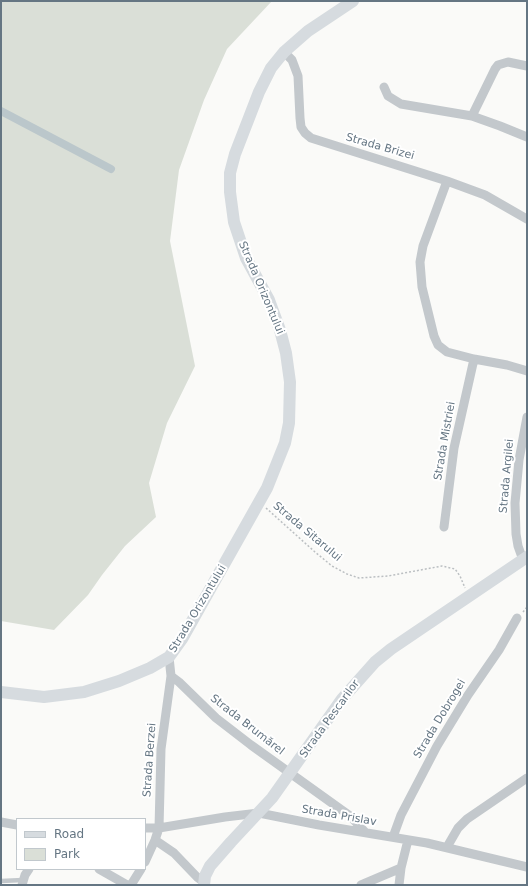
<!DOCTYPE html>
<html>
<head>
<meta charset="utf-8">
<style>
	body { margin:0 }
	#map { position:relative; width:528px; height:886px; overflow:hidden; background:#fafaf8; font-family:"DejaVu Sans",sans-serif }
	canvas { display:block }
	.frame { position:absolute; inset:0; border:2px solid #657683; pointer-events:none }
	.legend { position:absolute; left:16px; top:818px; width:130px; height:52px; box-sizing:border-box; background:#fff; border:1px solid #c1c8cd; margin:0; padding:5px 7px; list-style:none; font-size:12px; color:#657683 }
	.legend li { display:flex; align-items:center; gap:8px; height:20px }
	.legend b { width:20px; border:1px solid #c1c8cd }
</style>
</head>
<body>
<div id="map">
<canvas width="528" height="886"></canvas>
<div class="frame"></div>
<ul class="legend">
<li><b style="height:5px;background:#d6dbdf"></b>Road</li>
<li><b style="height:11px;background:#dadfd7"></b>Park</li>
</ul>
</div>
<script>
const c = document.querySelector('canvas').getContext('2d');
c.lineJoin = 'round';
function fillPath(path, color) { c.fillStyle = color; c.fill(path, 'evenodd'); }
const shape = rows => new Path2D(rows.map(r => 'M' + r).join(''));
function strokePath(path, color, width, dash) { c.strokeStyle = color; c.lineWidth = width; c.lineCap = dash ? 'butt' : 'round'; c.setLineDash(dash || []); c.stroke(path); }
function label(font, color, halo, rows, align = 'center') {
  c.font = font + ' "DejaVu Sans",sans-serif'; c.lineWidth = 4; c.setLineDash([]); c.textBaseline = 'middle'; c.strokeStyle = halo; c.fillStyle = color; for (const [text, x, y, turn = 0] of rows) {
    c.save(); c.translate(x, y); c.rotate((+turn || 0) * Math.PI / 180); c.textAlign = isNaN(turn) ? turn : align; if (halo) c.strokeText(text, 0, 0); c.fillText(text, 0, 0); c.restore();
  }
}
const green = shape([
	[1,1,272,1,227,49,204,100,179,170,170,241,195,366,167,423,149,483,156,517,125,546,102,575,88,595,54,630,1,621]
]);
const canal = shape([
	[1,111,111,169]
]);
const path = shape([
	[266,508,315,552,332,566,347,574,359,578,388,576,442,566,455,569,460,576,465,588],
	[523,612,527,607]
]);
const lane = shape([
	[1,881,23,880]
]);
const street = shape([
	[284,52,292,60,298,76,300,118,301,127,305,133,311,138,447,181,485,195,527,219],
	[384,87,388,96,401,104,472,116,500,126,527,137],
	[472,116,495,69,498,65,508,62,527,66],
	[447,181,423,246,420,262,422,287,434,336,438,345,447,352,474,359,507,365,527,371],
	[444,527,454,448,474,359],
	[523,560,518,546,516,534,515,503,519,460,527,417],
	[171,676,179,682,216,718,251,745,350,816,366,833],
	[1,822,17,825],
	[145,828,159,828,225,817,259,813,319,825,427,843,527,867],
	[393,837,401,815,437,746,468,695,499,650,517,618],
	[155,840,174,853,197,877,204,882],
	[447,847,458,828,467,819,527,778],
	[145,862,155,840,159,828,161,749,171,676,169,657],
	[99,869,127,885],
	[22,885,25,875,29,869],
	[131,885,141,869],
	[361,885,401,868],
	[399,885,401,868,408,840]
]);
const secondary = shape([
	[1,692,44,697,84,692,119,681,150,668,169,657,182,639,267,488,285,443,289,423,290,382,286,353,280,330,269,300,246,258,234,222,230,192,230,173,235,154,259,92,271,68,284,52,308,31,353,1],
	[204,885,205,876,210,866,231,842,272,798,342,699,375,662,391,649,527,557]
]);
const streetNames = [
	["Strada Brizei",380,147,16],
	["Strada Orizontului",261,288,67],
	["Strada Mistriei",445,441,-80],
	["Strada Argilei",507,476,-85],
	["Strada Sitarului",307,532,40],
	["Strada Orizontului",198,609,-59],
	["Strada Pescarilor",330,719,-54],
	["Strada Dobrogei",440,719,-59],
	["Strada Brumărel",247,725,38],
	["Strada Berzei",150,760,-86],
	["Strada Prislav",339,816,10]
];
fillPath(green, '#dadfd7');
strokePath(canal, '#bbc7cb', 8);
strokePath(path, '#bbbfc2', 1.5, [2, 2]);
strokePath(lane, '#c3c8cc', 4.5);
strokePath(street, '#c3c8cc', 9);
strokePath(secondary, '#d6dbdf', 12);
label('11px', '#657683', '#fff', streetNames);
</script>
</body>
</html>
